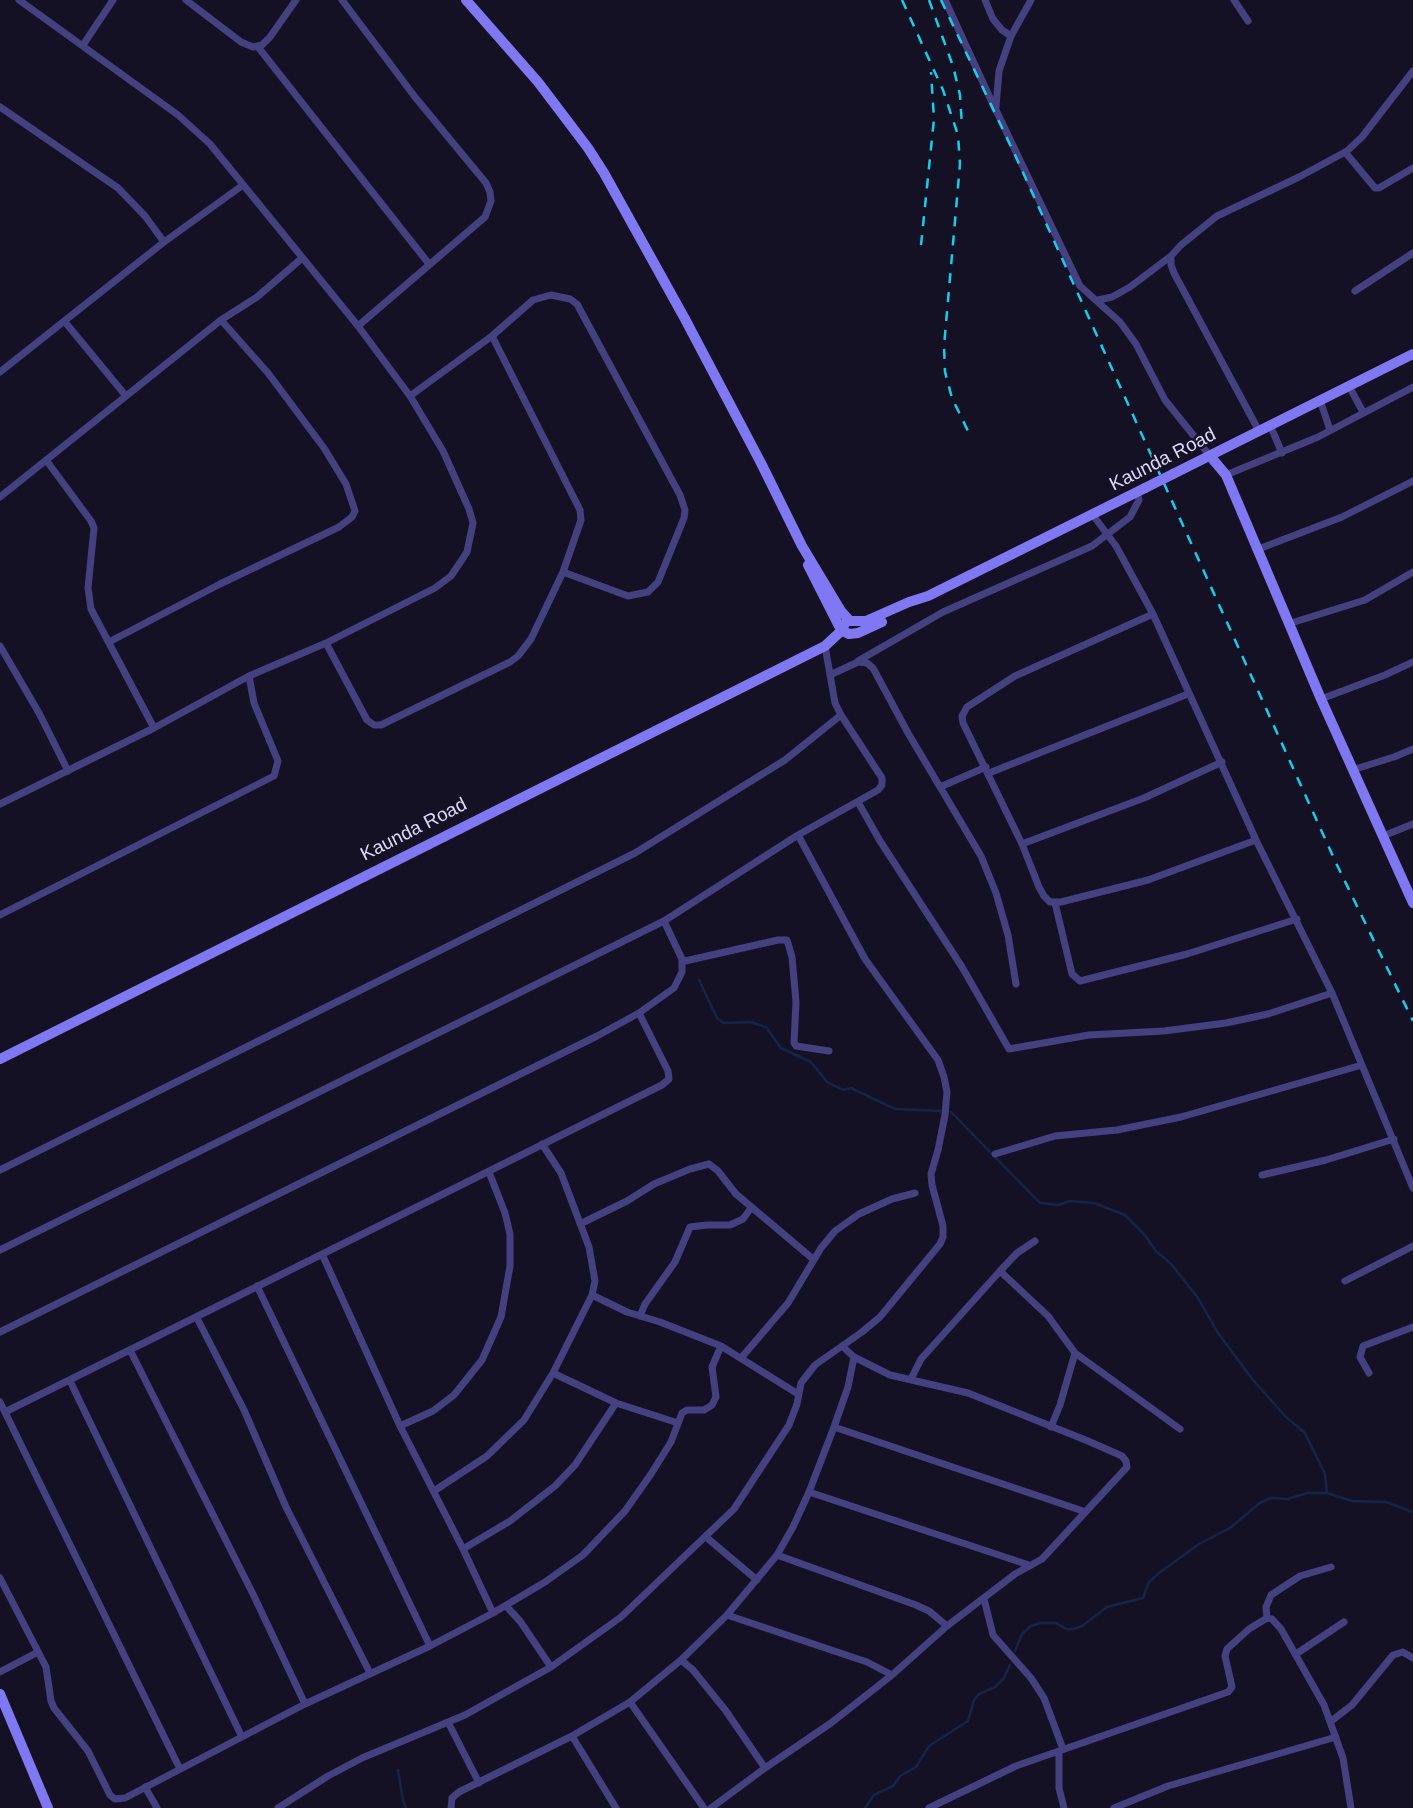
<!DOCTYPE html>
<html>
<head>
<meta charset="utf-8">
<style>
	body { margin:0 }
	canvas { display:block; background:#151125 }
</style>
</head>
<body>
<canvas width="1413" height="1808"></canvas>
<script>
const c = document.querySelector('canvas').getContext('2d');
c.lineJoin = 'round';
const shape = rows => new Path2D(rows.map(r => 'M' + r).join(''));
function strokePath(path, color, width, dash) { c.strokeStyle = color; c.lineWidth = width; c.lineCap = dash ? 'butt' : 'round'; c.setLineDash(dash || []); c.stroke(path); }
function label(font, color, halo, rows, align = 'center') {
  c.font = font + ' Helvetica,sans-serif'; c.lineWidth = 5; c.setLineDash([]); c.textBaseline = 'middle'; c.strokeStyle = halo; c.fillStyle = color; for (const [text, x, y, turn = 0] of rows) {
    c.save(); c.translate(x, y); c.rotate((+turn || 0) * Math.PI / 180); c.textAlign = isNaN(turn) ? turn : align; if (halo) c.strokeText(text, 0, 0); c.fillText(text, 0, 0); c.restore();
  }
}
const stream = shape([
	[699,980,717,1018,724,1023,750,1022,766,1027,781,1048,811,1062,827,1082,843,1090,851,1088,895,1109,940,1111],
	[951,1112,1040,1203,1058,1205,1070,1201,1094,1203,1125,1215,1144,1234,1156,1251,1172,1265,1198,1298,1218,1333,1253,1380,1286,1417,1305,1433,1325,1474,1327,1493],
	[1015,1651,1022,1634,1031,1626,1040,1623,1056,1623,1066,1629,1074,1629,1082,1626,1107,1607,1143,1598,1149,1582,1159,1573,1199,1544,1230,1528,1261,1502,1271,1498,1288,1499,1307,1493,1327,1493,1352,1501,1386,1502,1413,1512],
	[398,1770,403,1801,406,1808],
	[865,1808,874,1795,893,1786,900,1776,916,1767,929,1746,968,1721,974,1700,979,1694,995,1687,1004,1678,1010,1665]
]);
const street = shape([
	[186,0,241,42,253,47,262,45,270,37,296,0],
	[342,0,415,97,486,183,490,192,491,201,485,217,358,326],
	[945,0,996,111],
	[985,0,993,19,1002,30,1011,36],
	[1234,0,1248,21],
	[83,45,113,0],
	[258,47,429,264],
	[0,107,118,188,145,216,164,242],
	[996,107,999,71,1011,36,1031,0],
	[996,110,1080,286,1120,322,1136,344,1165,400,1210,456],
	[1345,152,1375,188,1379,188,1413,168],
	[1171,256,1171,265,1174,273,1259,431],
	[1355,291,1413,253],
	[1098,300,1112,297,1130,287,1171,256,1181,245,1217,216,1299,177,1347,151,1362,137,1413,71],
	[65,322,126,396],
	[0,372,164,242,243,185],
	[1349,386,1363,412],
	[410,396,492,336,533,300,551,295,570,299,577,304,680,495,685,510,684,518,658,582,648,592,628,596,563,572],
	[1320,400,1330,430],
	[1270,425,1282,453],
	[46,460,91,521,94,528,88,588,91,609,154,728],
	[1226,475,1318,437,1413,387],
	[0,497,221,320,257,297,301,259],
	[1092,514,1116,546,1153,614,1256,840,1332,993,1413,1188],
	[1256,550,1342,517,1413,481],
	[1153,614,1015,676,967,707,962,716,963,723,1022,844,1039,887,1044,896,1050,902,1061,902,1148,880,1256,840],
	[1288,624,1365,600,1413,572],
	[109,642,220,584,339,527,352,517,355,511,346,484,324,448,268,373,221,320],
	[326,643,367,720,374,725,381,725,510,662,518,656,531,639,563,572,581,520,580,510,492,336],
	[0,646,39,713,68,771],
	[858,661,943,612,1092,546,1130,517,1139,500,1137,492],
	[830,675,858,662,867,663,873,668,908,733,981,856,996,893,1008,935,1016,984],
	[1321,699,1385,675,1413,662],
	[1352,770,1394,757,1413,749],
	[989,773,1188,694],
	[940,787,986,767],
	[858,802,880,841,962,967,1009,1049,1089,1035,1164,1031,1226,1023,1268,1014,1332,993],
	[0,804,154,728,249,676,326,643,435,588,451,576,467,552,473,523,469,509,443,451,410,396,358,326,210,144,178,115,19,0],
	[1383,836,1413,824],
	[1022,844,1144,798,1222,762],
	[1055,903,1072,974,1080,981,1187,954,1297,919],
	[0,915,274,776,278,761,254,703,249,676],
	[664,921,682,959,685,961,778,940,787,940,792,957,796,1002,794,1043,796,1046,829,1051],
	[995,1154,1055,1136,1117,1130,1181,1117,1362,1065],
	[0,1170,635,853,785,760,841,715],
	[1262,1175,1326,1160,1394,1139],
	[580,1224,627,1201,654,1184,690,1169,709,1164,718,1171,736,1194,813,1259],
	[0,1250,664,921,798,835,878,790,882,785,882,778,841,715,835,703,825,646],
	[322,1254,400,1426,463,1549,493,1613],
	[1000,1271,1017,1253,1035,1241],
	[1345,1281,1413,1246],
	[257,1286,430,1646],
	[592,1295,627,1312,660,1322,721,1346,798,1394],
	[640,1316,645,1304,675,1262,690,1227,707,1225,730,1225,743,1219,751,1208],
	[197,1318,244,1410,286,1507,370,1673],
	[0,1332,597,1036,639,1013,674,988,682,972,682,959],
	[130,1350,253,1594,305,1704],
	[742,1357,788,1303,821,1248,835,1231,859,1214,892,1199,915,1193],
	[553,1373,616,1403,678,1423],
	[1369,1373,1360,1357,1363,1346,1413,1327],
	[911,1379,921,1359,1000,1271,1048,1316,1075,1353,1180,1429],
	[70,1381,242,1737],
	[0,1402,180,1769],
	[5,1412,662,1085,669,1079,668,1071,639,1013],
	[400,1426,433,1411,454,1395,482,1360,501,1317,510,1266,510,1234,505,1213,489,1172],
	[834,1427,1083,1511],
	[1051,1427,1060,1405,1075,1353],
	[434,1491,487,1456,524,1420,553,1373,592,1295,595,1281,589,1247,561,1173,542,1144],
	[809,1492,1029,1565],
	[706,1537,757,1580],
	[463,1549,510,1521,555,1486,575,1465,616,1403],
	[777,1555,916,1605,929,1611,947,1626],
	[0,1578,46,1667,51,1701,54,1708,88,1751,110,1795,115,1799,125,1798,305,1704,430,1646,493,1613,545,1582,583,1555,625,1511,651,1474,671,1442,682,1413,687,1410,704,1410,712,1405,716,1397,712,1367,721,1346],
	[984,1599,993,1635,1031,1678,1044,1698,1063,1749],
	[506,1606,520,1621,551,1667],
	[727,1615,867,1662,892,1675],
	[1267,1618,1266,1607,1271,1595,1300,1576,1331,1567],
	[1296,1654,1344,1622],
	[681,1660,693,1670,726,1711,765,1768],
	[0,1672,38,1652],
	[630,1702,704,1808],
	[448,1722,479,1783],
	[1330,1722,1352,1705,1393,1655,1403,1652,1413,1658],
	[572,1736,616,1808],
	[1059,1751,1059,1788,1064,1808],
	[145,1787,157,1808],
	[278,1808,328,1776,362,1758,465,1715,490,1701,551,1667,621,1617,734,1509,789,1425,797,1404,801,1383,815,1365,862,1332,880,1317,940,1244,943,1237,943,1226,932,1185,931,1174,938,1150,945,1115,947,1092,944,1077,938,1060,865,959,798,835],
	[451,1808,452,1798,459,1792,572,1736,630,1702,681,1660,727,1615,777,1555,793,1527,809,1492,834,1427,848,1387,854,1357],
	[711,1808,765,1768,831,1723,892,1675,947,1626,1015,1574,1042,1559,1127,1467,1126,1461,1122,1456,1088,1441,968,1393,890,1375,854,1357,842,1346],
	[929,1808,1016,1766,1228,1692,1232,1687,1225,1656,1227,1649,1249,1629,1267,1618,1272,1619,1281,1629,1324,1705,1343,1758,1351,1808],
	[1114,1808,1168,1786,1336,1737]
]);
const secondary = shape([
	[466,0,538,82,588,148,604,173,685,319,761,463,802,546,841,611,850,621,866,621,909,602,928,596,1145,488],
	[1210,456,1226,475,1321,699,1413,903],
	[1173,474,1413,354],
	[808,565,841,630,849,634,858,633,882,622],
	[0,1059,825,646,839,633,848,619],
	[0,1694,48,1808]
]);
const rail = shape([
	[902,0,943,90,958,135,960,164,944,346,945,372,952,398,968,431],
	[929,0,953,66,960,95,962,126],
	[941,0,1016,157,1337,865,1413,1021],
	[921,245,934,119,931,72]
]);
const secondaryBridge = shape([
	[1145,488,1173,474]
]);
const streetNames = [
	["Kaunda Road",1163,460,-27],
	["Kaunda Road",414,830,-27]
];
strokePath(stream, '#132548', 2.5);
strokePath(street, '#454080', 7);
strokePath(secondary, '#8078f3', 10);
strokePath(rail, '#16ceeb', 2.5, [10, 9]);
strokePath(secondaryBridge, '#8078f3', 10);
label('19px', '#ded9fc', '#151125', streetNames);
</script>
</body>
</html>
